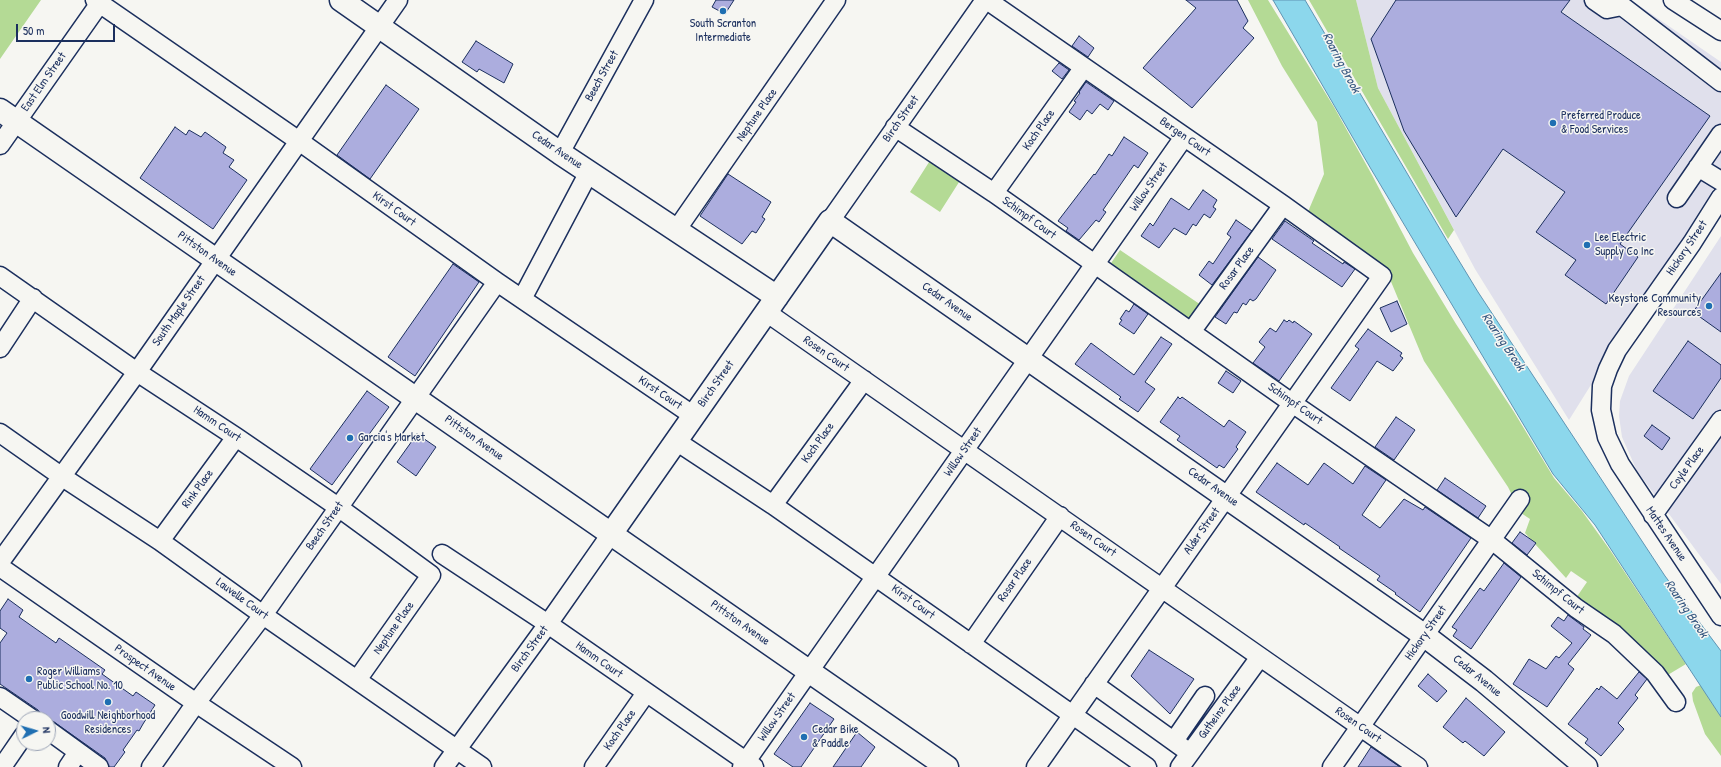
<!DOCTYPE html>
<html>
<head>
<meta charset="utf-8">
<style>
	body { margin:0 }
	#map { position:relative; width:1721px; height:767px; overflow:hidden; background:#f6f6f2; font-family:"Patrick Hand",sans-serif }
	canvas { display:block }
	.north { position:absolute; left:16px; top:711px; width:40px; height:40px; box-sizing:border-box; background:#f6f6f2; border:1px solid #9ea6b7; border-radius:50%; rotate:85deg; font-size:11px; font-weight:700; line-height:16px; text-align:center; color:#1b2f5e }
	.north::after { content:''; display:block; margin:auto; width:14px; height:18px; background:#1f6fb2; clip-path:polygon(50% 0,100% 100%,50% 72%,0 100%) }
	.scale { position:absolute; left:16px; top:24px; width:99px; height:18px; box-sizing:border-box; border:2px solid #1b2f5e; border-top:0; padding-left:5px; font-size:12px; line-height:14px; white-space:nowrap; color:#1b2f5e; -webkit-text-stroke:3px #f6f6f2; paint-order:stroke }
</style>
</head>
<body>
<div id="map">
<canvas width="1721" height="767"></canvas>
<div class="north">N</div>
<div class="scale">50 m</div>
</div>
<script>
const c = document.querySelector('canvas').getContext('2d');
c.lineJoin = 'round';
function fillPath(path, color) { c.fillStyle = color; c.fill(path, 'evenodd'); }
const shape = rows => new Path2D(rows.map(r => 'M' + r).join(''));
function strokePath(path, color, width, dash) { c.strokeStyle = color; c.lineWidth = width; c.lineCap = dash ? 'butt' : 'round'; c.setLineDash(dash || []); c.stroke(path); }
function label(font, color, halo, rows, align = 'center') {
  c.font = font + ' "Patrick Hand",sans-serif'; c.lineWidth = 3; c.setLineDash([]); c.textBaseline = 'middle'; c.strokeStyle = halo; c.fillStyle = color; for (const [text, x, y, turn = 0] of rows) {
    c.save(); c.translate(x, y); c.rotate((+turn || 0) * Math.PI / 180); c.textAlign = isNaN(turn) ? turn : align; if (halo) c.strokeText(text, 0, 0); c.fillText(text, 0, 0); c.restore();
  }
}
const built = shape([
	[1356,0,1631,0,1721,62,1721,177,1569,420,1475,269,1378,88],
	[1721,236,1721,584,1637,471,1622,437,1619,416,1620,401,1629,376]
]);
const green = shape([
	[0,0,41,0,0,59],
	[1248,0,1268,0,1334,107,1372,175,1413,253,1456,324,1514,412,1554,478,1582,511,1610,550,1686,664,1666,676,1574,601,1587,582,1571,571,1566,578,1525,533,1530,519,1521,513,1508,487,1424,361,1387,272,1307,214,1324,174,1317,122,1282,66],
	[1309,0,1356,0,1378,88,1454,230,1448,239],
	[931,159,961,179,940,212,910,192],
	[1120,250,1204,307,1190,327,1107,269],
	[1701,685,1721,717,1721,756,1705,734,1693,701,1692,693,1696,687]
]);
const water = shape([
	[1273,0,1305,0,1447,241,1478,292,1665,576,1721,651,1721,717,1595,525,1553,474,1371,169,1273,0]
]);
const building = shape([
	[716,0,734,0,725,14,712,7,716,0],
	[1186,0,1237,0,1248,21,1243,28,1254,38,1192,108,1143,68,1196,8,1186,0],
	[1396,0,1570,0,1561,12,1710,116,1620,244,1638,257,1606,304,1565,275,1576,260,1536,232,1565,192,1503,149,1456,217,1404,131,1371,39,1396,0],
	[1079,36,1094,48,1088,57,1072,46,1079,36],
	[476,41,513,64,504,83,479,69,477,72,462,62,476,41],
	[1059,63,1069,70,1062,79,1052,71,1059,63],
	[1086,82,1114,101,1108,110,1100,104,1092,114,1087,110,1080,120,1069,112,1076,102,1074,101,1080,93,1079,92,1086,82],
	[386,85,419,109,370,179,337,155,386,85],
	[175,127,186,135,189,130,201,137,205,132,226,147,223,153,234,160,229,167,247,180,213,229,140,178,175,127],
	[1124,137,1148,153,1138,168,1134,165,1103,210,1106,212,1099,222,1096,220,1079,240,1066,231,1068,228,1058,221,1094,174,1095,175,1109,154,1112,156,1124,137],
	[728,174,771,202,762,217,765,219,756,233,752,231,742,244,700,216,728,174],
	[1203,190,1217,200,1213,207,1216,209,1210,218,1204,214,1196,226,1193,224,1186,235,1174,228,1159,248,1141,236,1150,223,1153,226,1171,198,1189,210,1203,190],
	[1236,220,1252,231,1212,285,1199,275,1209,261,1213,264,1231,237,1227,234,1236,220],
	[1285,221,1314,241,1312,243,1343,264,1344,262,1355,269,1342,287,1272,239,1285,221],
	[1258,257,1276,270,1256,299,1253,301,1250,299,1246,305,1243,303,1237,313,1234,312,1226,324,1215,317,1258,257],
	[453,264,479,282,415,376,388,357,453,264],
	[1721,273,1721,332,1693,312,1721,273],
	[1397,301,1407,324,1391,332,1380,308,1397,301],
	[1134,304,1148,314,1134,334,1119,324,1122,320,1120,319,1126,310,1129,312,1134,304],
	[1284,320,1287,322,1289,320,1293,323,1294,321,1312,334,1279,381,1253,363,1265,347,1259,342,1270,328,1276,332,1284,320],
	[1368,329,1402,353,1400,356,1403,358,1393,371,1377,361,1350,401,1331,388,1359,349,1355,346,1368,329],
	[1161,337,1172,344,1145,382,1155,389,1138,412,1119,399,1121,397,1075,364,1091,343,1134,375,1161,337],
	[1688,341,1721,365,1721,378,1693,419,1653,391,1688,341],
	[1226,371,1241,381,1233,393,1218,383,1226,371],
	[367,391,389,407,332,485,310,469,367,391],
	[1178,397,1180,399,1182,397,1224,427,1229,420,1246,432,1236,447,1238,449,1224,468,1219,465,1217,468,1177,440,1180,436,1160,422,1178,397],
	[1396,417,1415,430,1394,460,1375,447,1396,417],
	[1652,425,1670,438,1662,450,1644,436,1652,425],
	[417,434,436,447,416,476,397,462,417,434],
	[1277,463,1308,485,1324,463,1353,484,1365,466,1386,480,1362,515,1380,528,1404,499,1423,510,1425,507,1471,538,1420,612,1395,594,1396,593,1377,580,1380,576,1339,548,1340,547,1305,523,1304,525,1256,492,1277,463],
	[1445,478,1486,506,1478,518,1437,490,1445,478],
	[1520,532,1536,543,1527,555,1512,543,1520,532],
	[1504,563,1521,577,1471,649,1453,636,1457,630,1452,627,1480,588,1484,591,1504,563],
	[8,599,23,610,19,617,56,643,59,638,105,670,102,674,133,696,136,692,155,705,143,724,139,731,137,730,123,750,125,752,114,767,109,767,105,758,54,722,42,719,41,714,38,710,0,684,0,643,7,633,0,628,0,611,8,599],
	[1568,615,1584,627,1583,629,1591,635,1568,664,1574,669,1547,707,1513,684,1529,659,1546,669,1556,656,1559,658,1572,643,1551,626,1558,617,1564,621,1568,615],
	[1149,650,1194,679,1170,714,1131,676,1149,650],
	[1639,672,1647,679,1635,695,1638,698,1618,723,1624,729,1601,756,1585,743,1588,739,1568,724,1597,688,1599,690,1601,686,1617,699,1639,672],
	[1428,674,1447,691,1437,702,1418,686,1428,674],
	[1466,698,1505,732,1484,756,1465,741,1463,743,1443,727,1466,698],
	[810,703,834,719,801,767,793,767,774,754,810,703],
	[857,732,875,747,861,767,833,767,857,732],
	[1371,747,1400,767,1358,767,1371,747]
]);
const minor = shape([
	[95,0,299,141,497,282,694,416],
	[987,0,1283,205,1382,276,1036,767],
	[1594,0,1607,9,1622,6,1721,82],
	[1673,0,1721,31],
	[895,127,994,193,1292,403,1492,540,1576,608,1614,634,1655,673,1676,702],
	[0,145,102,0],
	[560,153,644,0],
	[1698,167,1721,181],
	[994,193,1084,67],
	[1721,197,1692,243,1617,350,1608,369,1602,386,1601,410,1607,437,1620,464,1721,616],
	[1677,198,1721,134],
	[830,221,985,0],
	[677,229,836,0],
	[0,276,137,372,236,437,338,507,431,575,357,680],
	[522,299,589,172],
	[766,312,1418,767],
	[1191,332,1283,205],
	[0,348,33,298],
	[0,433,61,476,160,541,263,615,482,767],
	[676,441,773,505,1147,767],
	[773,505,864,380],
	[1653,515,1721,420],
	[160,541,236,437],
	[442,554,548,624,754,767],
	[0,562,137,372,398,0],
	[0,567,196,703,292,767],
	[971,644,1060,516],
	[1094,684,1190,753],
	[0,697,32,719],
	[48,730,99,767],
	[1174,741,1205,696],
	[2,767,24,735],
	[68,767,78,752],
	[151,767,196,703,263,615,497,282],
	[444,767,548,624,611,534],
	[594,767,646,693],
	[742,767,1184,137],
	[1180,767,1260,657],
	[1332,767,1520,499]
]);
const major = shape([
	[341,0,560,153,777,297],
	[0,110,947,767],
	[611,534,830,221,1425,636,1484,681,1586,767]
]);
const markers = [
	[723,11,4,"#1f6fb2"],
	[1553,123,4,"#1f6fb2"],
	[1587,245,4,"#1f6fb2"],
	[1709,306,4,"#1f6fb2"],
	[350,438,4,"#1f6fb2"],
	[29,679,4,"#1f6fb2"],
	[108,702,4,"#1f6fb2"],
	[804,737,4,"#1f6fb2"]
];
const poiNames = [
	["South Scranton",723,24,"center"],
	["Intermediate",723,38,"center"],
	["Preferred Produce",1561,116],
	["& Food Services",1561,130],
	["Lee Electric",1595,238],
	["Supply Co Inc",1595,252],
	["Keystone Community",1701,299,"right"],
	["Resources",1701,313,"right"],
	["Garcia's Market",358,438],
	["Roger Williams",37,672],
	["Public School No. 10",37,686],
	["Goodwill Neighborhood",108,716,"center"],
	["Residences",108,730,"center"],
	["Cedar Bike",812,730],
	["& Paddle",812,744]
];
const streetNames = [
	["Beech Street",602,76,-61],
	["East Elm Street",44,82,-55],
	["Neptune Place",757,115,-55],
	["Birch Street",901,119,-55],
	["Koch Place",1039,130,-55],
	["Bergen Court",1185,137,35],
	["Cedar Avenue",557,150,34],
	["Willow Street",1149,187,-55],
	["Kirst Court",394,209,36],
	["Schimpf Court",1029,218,36],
	["Hickory Street",1687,248,-56],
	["Pittston Avenue",207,254,35],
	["Rosar Place",1237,268,-54],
	["Cedar Avenue",947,302,35],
	["South Maple Street",179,311,-55],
	["Rosen Court",826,354,35],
	["Birch Street",716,384,-55],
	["Kirst Court",660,393,34],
	["Schimpf Court",1295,404,35],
	["Hamm Court",217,424,34],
	["Pittston Avenue",474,438,35],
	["Koch Place",818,443,-54],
	["Willow Street",963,452,-55],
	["Coyle Place",1687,468,-54],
	["Cedar Avenue",1213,487,35],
	["Rink Place",198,489,-54],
	["Beech Street",325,526,-55],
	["Alder Street",1202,531,-55],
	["Mattes Avenue",1666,534,56],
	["Rosen Court",1093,539,35],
	["Rosar Place",1015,580,-55],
	["Schimpf Court",1558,592,39],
	["Lauvelle Court",242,599,36],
	["Kirst Court",913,602,36],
	["Pittston Avenue",740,623,35],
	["Neptune Place",394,628,-55],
	["Hickory Street",1426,633,-55],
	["Birch Street",530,649,-54],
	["Hamm Court",599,660,35],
	["Prospect Avenue",145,668,35],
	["Cedar Avenue",1477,676,39],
	["Gutheinz Place",1220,712,-54],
	["Willow Street",777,717,-55],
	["Rosen Court",1358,725,35],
	["Koch Place",620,730,-55]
];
const waterNames = [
	["Roaring Brook",1341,63,62],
	["Roaring Brook",1503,342,56],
	["Roaring Brook",1686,609,56]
];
fillPath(built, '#e0e0ec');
fillPath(green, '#b4da95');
fillPath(water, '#8cd7ec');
strokePath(water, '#5f94b3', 1);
fillPath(building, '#acadde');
strokePath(building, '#1b2f5e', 1);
strokePath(minor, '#1b2f5e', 21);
strokePath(major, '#1b2f5e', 25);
strokePath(minor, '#f6f6f2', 18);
strokePath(major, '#f6f6f2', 22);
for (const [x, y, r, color] of markers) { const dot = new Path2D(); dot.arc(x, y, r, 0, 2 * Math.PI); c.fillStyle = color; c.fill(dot); strokePath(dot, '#f6f6f2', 1.5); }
label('12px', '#1b2f5e', '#f6f6f2', poiNames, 'left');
label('12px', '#1b2f5e', '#f6f6f2', streetNames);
label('italic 13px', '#375982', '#f6f6f2', waterNames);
</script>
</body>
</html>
